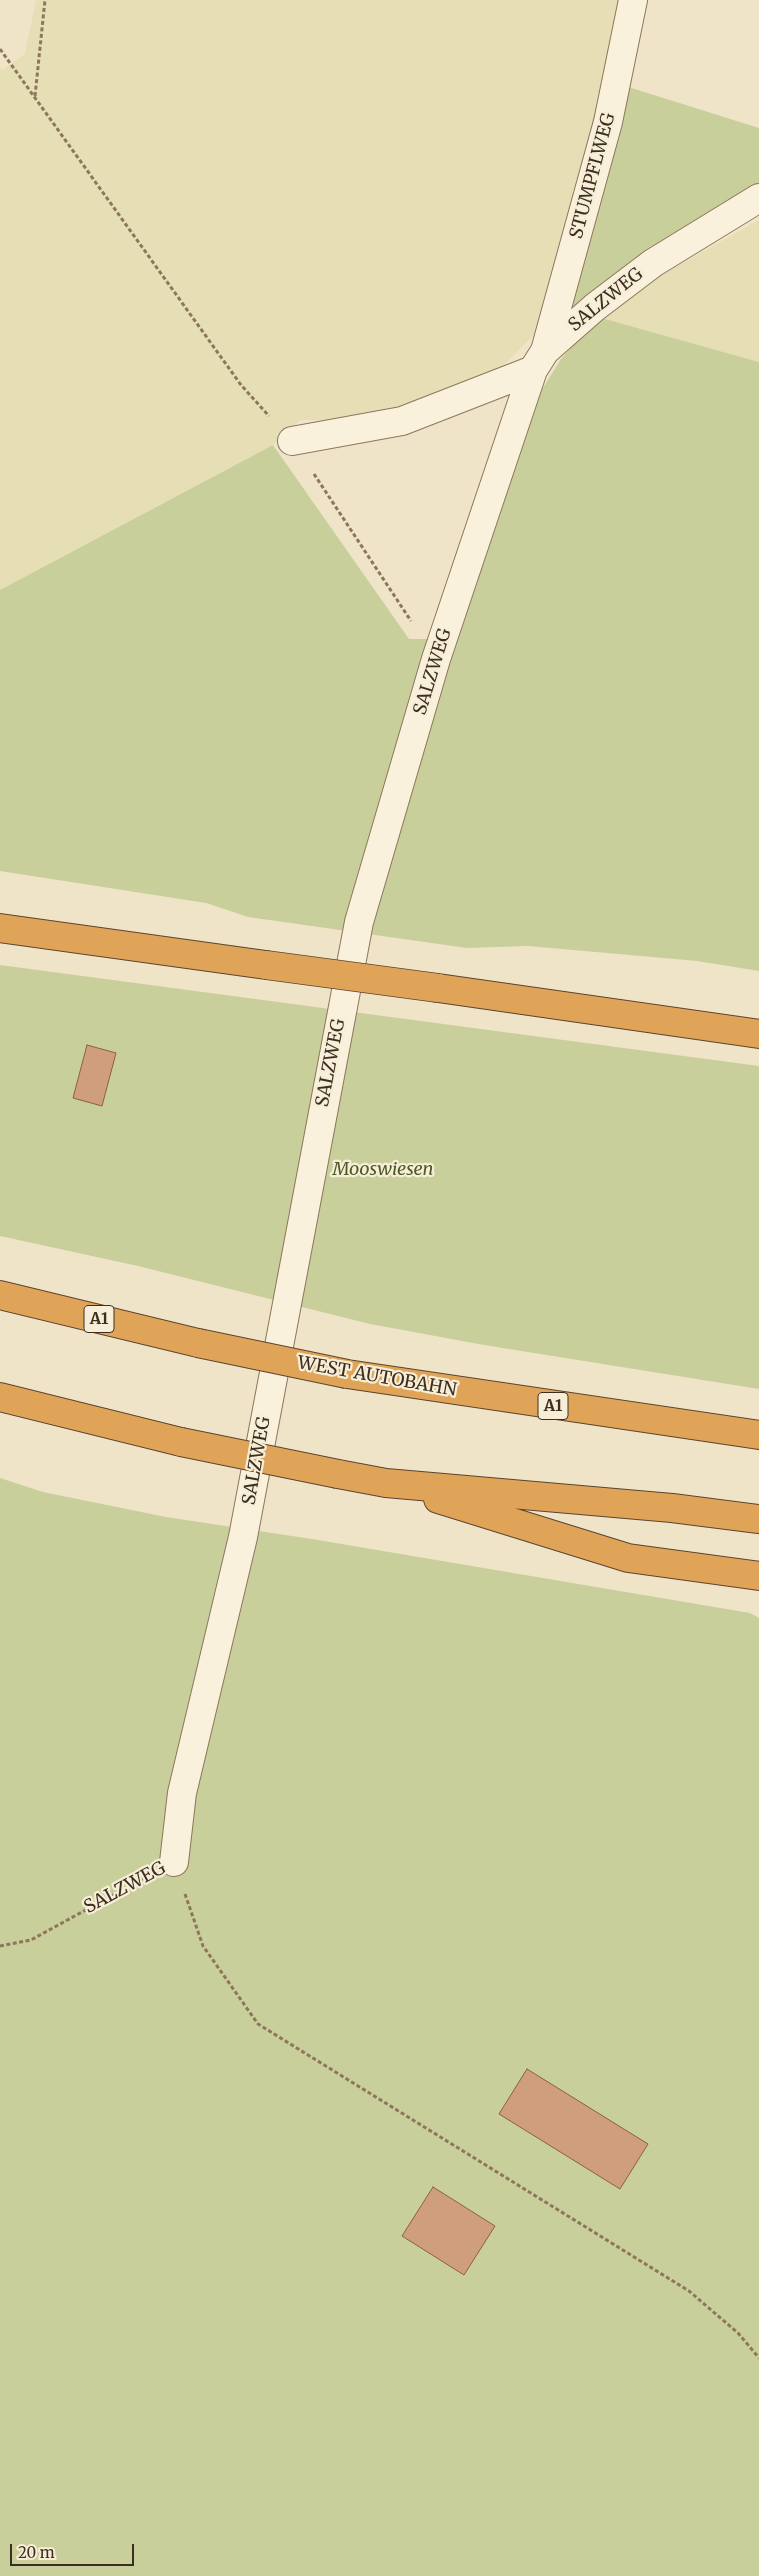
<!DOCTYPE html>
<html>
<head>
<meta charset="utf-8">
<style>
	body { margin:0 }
	#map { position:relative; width:759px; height:2576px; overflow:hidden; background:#f0e4c8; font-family:Merriweather,serif }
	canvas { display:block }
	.scale { position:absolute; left:10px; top:2544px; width:124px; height:22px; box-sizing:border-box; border:2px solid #3d2e20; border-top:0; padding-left:6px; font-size:15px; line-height:18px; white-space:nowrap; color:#3d2e20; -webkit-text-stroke:4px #f7eed8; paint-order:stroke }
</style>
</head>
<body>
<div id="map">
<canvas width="759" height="2576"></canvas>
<div class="scale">20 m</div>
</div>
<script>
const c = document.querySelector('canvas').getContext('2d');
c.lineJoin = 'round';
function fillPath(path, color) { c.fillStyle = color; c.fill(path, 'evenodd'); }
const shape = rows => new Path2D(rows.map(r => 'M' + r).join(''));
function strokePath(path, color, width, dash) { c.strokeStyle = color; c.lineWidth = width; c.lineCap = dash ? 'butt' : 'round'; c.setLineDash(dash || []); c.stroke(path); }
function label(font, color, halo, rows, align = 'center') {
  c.font = font + ' Merriweather,serif'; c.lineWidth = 4.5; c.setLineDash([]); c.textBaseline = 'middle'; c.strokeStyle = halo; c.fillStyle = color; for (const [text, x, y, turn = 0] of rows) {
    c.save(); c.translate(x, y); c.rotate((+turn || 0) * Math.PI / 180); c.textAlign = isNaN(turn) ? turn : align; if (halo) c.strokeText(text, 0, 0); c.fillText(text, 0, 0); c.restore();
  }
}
const farmland = shape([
	[36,0,623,0,540,329,498,370,448,392,350,420,300,420,273,445,0,590,0,67,3,70,25,54],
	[759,220,759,362,598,317,670,270]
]);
const green = shape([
	[603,79,759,128,759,185,540,329],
	[598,317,759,362,759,971,697,961,528,946,467,948,248,917,206,903,0,871,0,590,273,445,409,639,452,639,519,438,541,391,561,359],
	[0,965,759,1066,759,1389,484,1345,370,1324,138,1266,0,1236],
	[0,1478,43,1492,166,1517,312,1539,750,1613,759,1618,759,2576,0,2576]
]);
const building = shape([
	[87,1045,116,1053,102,1106,73,1098,87,1045],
	[527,2069,648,2144,620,2189,499,2114,527,2069],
	[433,2187,495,2226,464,2275,402,2236,433,2187]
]);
const path = shape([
	[0,49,241,385,269,416],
	[35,96,45,0],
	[314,474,411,621],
	[185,1894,203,1946,258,2024,689,2291,738,2333,759,2358],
	[0,1946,31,1940,144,1878]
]);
const minor = shape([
	[545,351,608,122,633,0],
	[292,441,402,421,533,370],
	[174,1862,182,1793,243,1537,359,922,436,659,533,370,545,351,595,307,653,263,759,198]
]);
const highway = shape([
	[0,928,266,965],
	[438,988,759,1034],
	[0,1295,198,1343],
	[347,1374,759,1435],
	[0,1397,181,1442],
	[338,1474,386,1483,672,1508,759,1519],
	[438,1499,628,1558,759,1576]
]);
const highwayBridge = shape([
	[266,965,438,988],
	[198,1343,347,1374],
	[181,1442,338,1474]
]);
const shields = [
	[99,1319,30],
	[553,1406,30]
];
const shieldNames = [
	["A1",99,1319],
	["A1",553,1406]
];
const streetNames = [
	["STUMPFLWEG",593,176,-75],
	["SALZWEG",606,300,-39],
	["SALZWEG",433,672,-73],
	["SALZWEG",331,1063,-79],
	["WEST AUTOBAHN",377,1377,10],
	["SALZWEG",257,1461,-80],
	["SALZWEG",125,1888,-28]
];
const parkNames = [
	["Mooswiesen",383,1170]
];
fillPath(farmland, '#e6deb5');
fillPath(green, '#c9cf9b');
fillPath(building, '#cf9f7d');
strokePath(building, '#8d5f41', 1);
strokePath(minor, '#8d765c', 30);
strokePath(highway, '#5b4430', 30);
strokePath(path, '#8d765c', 3, [4, 2.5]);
strokePath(minor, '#faf1dc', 28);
strokePath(highway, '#e0a458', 28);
strokePath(highwayBridge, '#5b4430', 30, []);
strokePath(highwayBridge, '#e0a458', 28);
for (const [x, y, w] of shields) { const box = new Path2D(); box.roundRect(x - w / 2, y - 13.5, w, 27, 4); c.fillStyle = '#f7eed8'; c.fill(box); strokePath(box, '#3d2e20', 1); }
label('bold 16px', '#3d2e20', null, shieldNames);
label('18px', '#3d2e20', '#f7eed8', streetNames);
label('italic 18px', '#4d5a26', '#f7eed8', parkNames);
</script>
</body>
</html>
